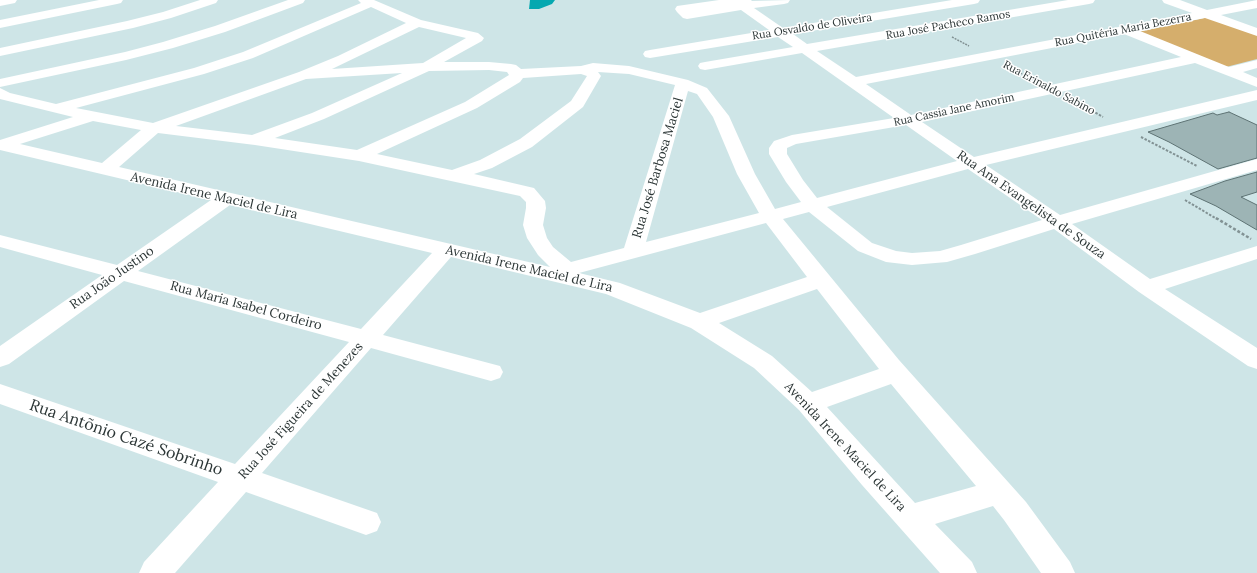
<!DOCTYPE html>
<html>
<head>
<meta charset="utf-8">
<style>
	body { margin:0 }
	canvas { display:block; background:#cee5e7 }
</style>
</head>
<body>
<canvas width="1257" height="573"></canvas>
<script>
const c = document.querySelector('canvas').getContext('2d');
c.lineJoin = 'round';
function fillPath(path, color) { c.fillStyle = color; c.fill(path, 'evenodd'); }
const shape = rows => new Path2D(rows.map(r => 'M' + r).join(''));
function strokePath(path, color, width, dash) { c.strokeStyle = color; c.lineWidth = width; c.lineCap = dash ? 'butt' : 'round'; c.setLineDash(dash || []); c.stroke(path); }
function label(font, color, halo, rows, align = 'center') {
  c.font = font + ' Lora,serif'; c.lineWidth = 3; c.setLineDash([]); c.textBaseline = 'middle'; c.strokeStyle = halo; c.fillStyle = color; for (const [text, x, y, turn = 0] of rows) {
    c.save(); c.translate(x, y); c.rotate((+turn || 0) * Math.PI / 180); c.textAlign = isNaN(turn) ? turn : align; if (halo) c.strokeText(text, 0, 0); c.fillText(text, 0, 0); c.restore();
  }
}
const green = shape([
	[1209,17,1257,34,1257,59,1226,67,1138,32]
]);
const water = shape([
	[530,0,555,0,552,4,539,9,529,9]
]);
const building = shape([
	[1229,112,1257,125,1257,158,1218,169,1169,142,1148,132,1213,113,1217,115,1229,112],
	[1257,172,1257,192,1241,197,1257,205,1257,230,1216,206,1190,194,1225,181,1257,172]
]);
const pathFar2 = shape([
	[952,37,969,46],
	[1007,66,1032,79]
]);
const pathFar1 = shape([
	[1071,99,1103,117],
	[1141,137,1197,166],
	[1185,200,1217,219]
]);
const path = shape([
	[1216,218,1251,239]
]);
const minor = shape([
	[0,0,17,0,15,3,0,6,0,0],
	[99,0,123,0,121,3,117,4,0,28,0,20,99,0],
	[200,0,218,0,216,3,171,18,133,28,0,56,0,48,127,21,163,12,200,0],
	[288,0,305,0,303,3,225,32,173,48,126,60,0,87,0,79,125,52,163,42,215,26,288,0],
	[358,0,374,0,421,20,478,33,484,38,482,41,444,62,489,62,511,64,516,65,521,69,581,66,593,63,629,66,688,80,707,88,729,116,755,174,775,209,801,202,786,182,769,154,769,148,774,141,792,135,894,118,802,53,705,70,700,69,698,66,700,63,705,62,793,47,778,37,650,58,645,57,643,54,645,51,650,50,769,30,741,10,687,19,683,18,677,12,675,9,677,6,719,0,752,0,751,1,790,0,788,3,784,4,754,8,783,28,952,0,980,0,978,3,974,4,793,34,807,44,1068,0,1095,0,1093,3,1089,4,817,51,856,77,1192,13,1164,3,1162,0,1180,0,1207,10,1257,0,1257,8,1221,15,1257,28,1257,36,1205,18,1140,31,1229,67,1257,60,1257,68,1243,72,1257,78,1257,87,1195,63,922,122,974,157,1257,90,1257,100,986,165,1060,215,1257,159,1257,170,1072,224,1150,279,1257,246,1257,259,1165,289,1257,348,1257,369,1248,366,1139,292,1054,229,975,254,947,262,912,265,886,262,858,251,809,212,783,219,899,360,1026,502,1070,562,1075,573,1041,573,1004,520,993,506,935,524,972,562,977,573,940,573,862,485,799,410,754,368,691,328,606,294,451,257,383,335,500,366,503,372,500,378,491,381,371,348,262,473,377,513,381,522,377,531,366,535,246,492,175,573,139,573,144,562,218,482,0,404,0,384,235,464,349,342,124,281,9,364,0,367,0,346,102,275,0,247,0,235,117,265,211,200,0,150,0,140,73,117,0,99,0,88,10,93,56,104,194,68,243,52,361,3,358,0],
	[371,7,406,23,338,56,299,72,153,123,76,108,204,74,253,58,371,7],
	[419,27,466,38,423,63,332,69,419,27],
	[1124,34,1181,57,911,115,866,84,1124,34],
	[489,70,507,72,509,75,465,102,357,150,275,138,324,119,429,71,489,70],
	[598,72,629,74,675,85,624,248,571,262,553,247,547,238,543,225,546,208,545,201,534,188,474,174,492,168,532,147,583,107,601,76,598,72],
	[402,73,312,113,252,135,176,126,306,79,402,73],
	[581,74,587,76,571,101,520,139,480,160,452,170,377,154,477,108,520,82,523,78,581,74],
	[688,91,697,94,713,117,737,174,759,213,646,242,688,91],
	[93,121,141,130,102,163,20,144,93,121],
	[906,125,957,161,817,198,803,180,787,154,787,148,796,144,906,125],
	[158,133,255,145,359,161,520,196,526,202,526,208,523,225,527,238,538,255,550,267,119,167,158,133],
	[968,169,1042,220,961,245,940,251,912,253,896,251,872,243,827,207,968,169],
	[230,205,432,253,361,329,138,271,230,205],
	[766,223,807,277,700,313,620,283,579,273,766,223],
	[817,289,879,369,812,392,772,356,719,323,817,289],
	[891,384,976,486,915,503,827,407,891,384]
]);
const farStreetnames = [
	["Rua José Pacheco Ramos",948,25,-10],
	["Rua Osvaldo de Oliveira",812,27,-9],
	["Rua Quitéria Maria Bezerra",1123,30,-11],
	["Rua Erinaldo Sabino",1049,88,28],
	["Rua Cassia Jane Amorim",954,110,-12]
];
const streetNames = [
	["Rua José Barbosa Maciel",658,168,-73],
	["Avenida Irene Maciel de Lira",214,196,13],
	["Rua Ana Evangelista de Souza",1031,205,35],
	["Avenida Irene Maciel de Lira",529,269,13],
	["Rua João Justino",112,278,-35],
	["Rua Maria Isabel Cordeiro",246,306,15],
	["Rua José Figueira de Menezes",301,411,-48],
	["Avenida Irene Maciel de Lira",845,447,47]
];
const nearStreetnames = [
	["Rua Antõnio Cazé Sobrinho",126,438,19]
];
fillPath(green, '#d5ae6c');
fillPath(water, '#04a8b0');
fillPath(building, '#9db4b5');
strokePath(building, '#5e7374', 1);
strokePath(pathFar2, '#829294', 1.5, [2, 1]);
strokePath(pathFar1, '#829294', 2, [2.5, 1.5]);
strokePath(path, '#829294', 2.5, [3, 2]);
fillPath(minor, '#fff');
label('11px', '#2c3636', '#fff', farStreetnames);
label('13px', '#2c3636', '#fff', streetNames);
label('16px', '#2c3636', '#fff', nearStreetnames);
</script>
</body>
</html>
